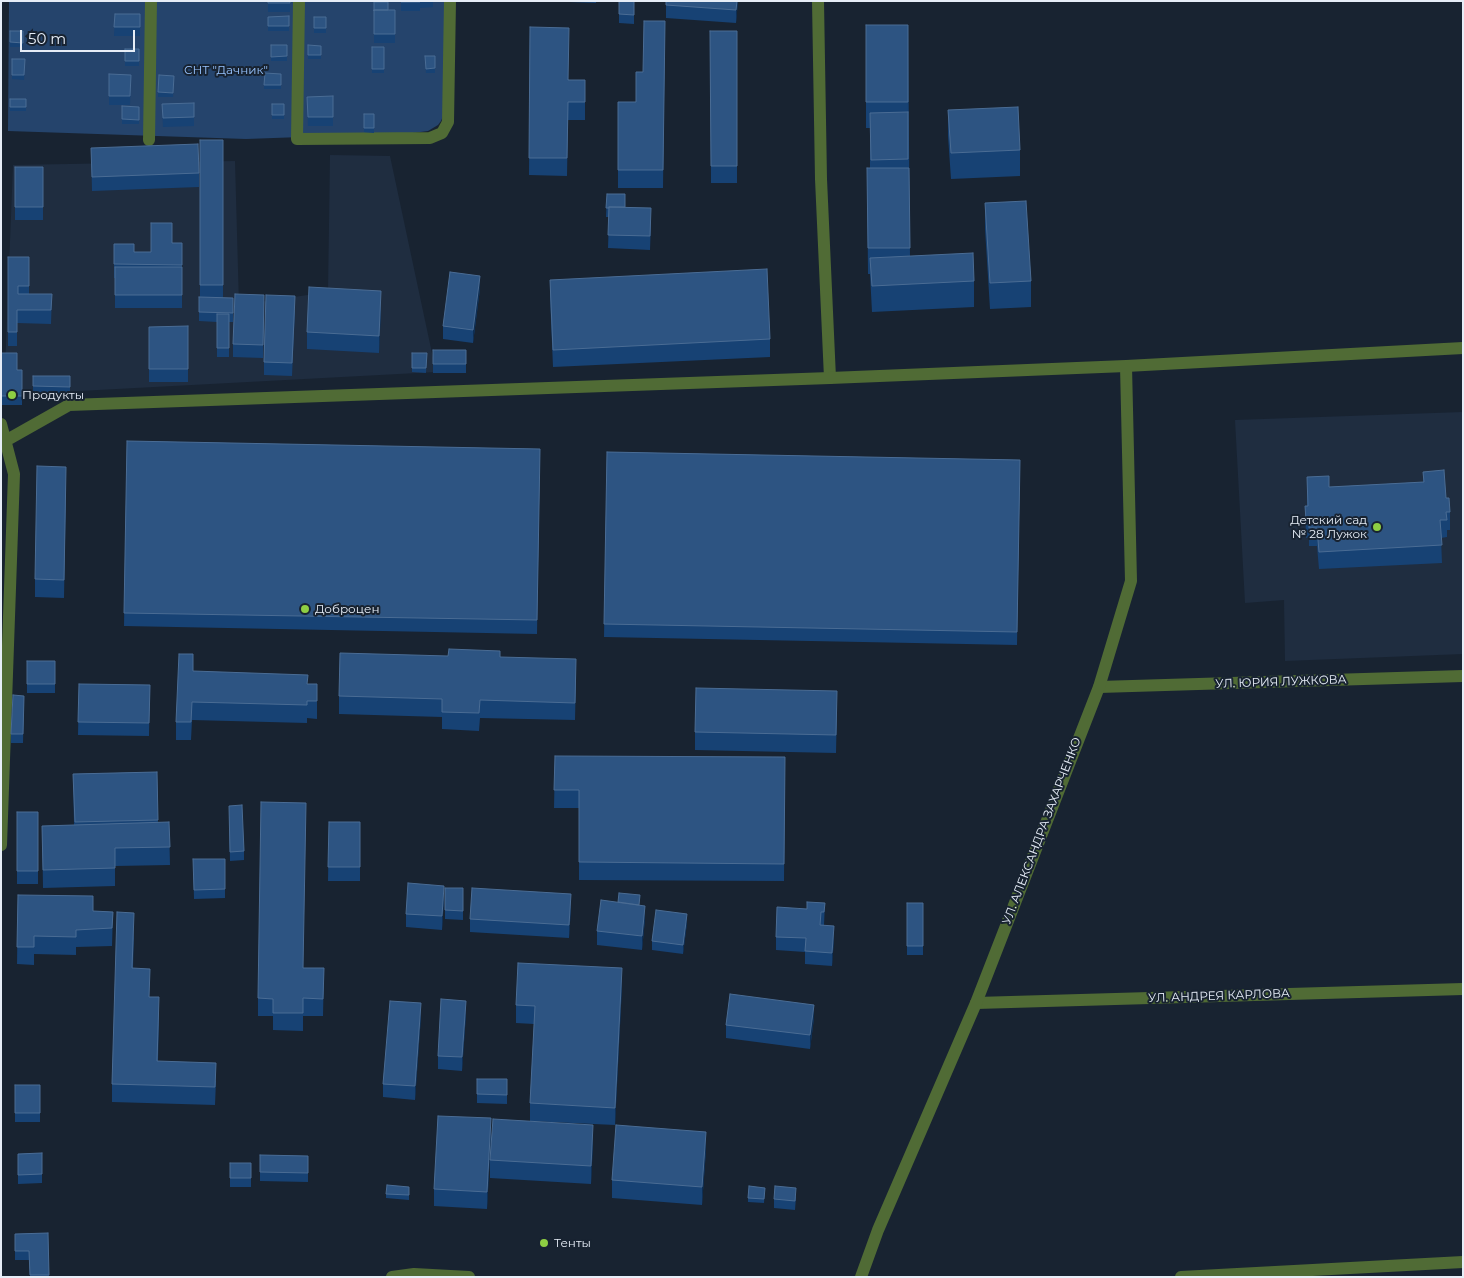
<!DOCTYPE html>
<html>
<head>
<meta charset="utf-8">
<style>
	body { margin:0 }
	#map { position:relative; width:1464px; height:1278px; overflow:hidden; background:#182331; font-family:Montserrat,sans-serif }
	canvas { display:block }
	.frame { position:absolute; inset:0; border:2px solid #e6edf7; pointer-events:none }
	.scale { position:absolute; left:20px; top:30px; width:115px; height:22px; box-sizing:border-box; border:2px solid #e6edf7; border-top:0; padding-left:6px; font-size:15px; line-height:18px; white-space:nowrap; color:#e6edf7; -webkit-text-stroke:4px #182331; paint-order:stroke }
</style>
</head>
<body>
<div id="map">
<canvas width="1464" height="1278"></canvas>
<div class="frame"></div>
<div class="scale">50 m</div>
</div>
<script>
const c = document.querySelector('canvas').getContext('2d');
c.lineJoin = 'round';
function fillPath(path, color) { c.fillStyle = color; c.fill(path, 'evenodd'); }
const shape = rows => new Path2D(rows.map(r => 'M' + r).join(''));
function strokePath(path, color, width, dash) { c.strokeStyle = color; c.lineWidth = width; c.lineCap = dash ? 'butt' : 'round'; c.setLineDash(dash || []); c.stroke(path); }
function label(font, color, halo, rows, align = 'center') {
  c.font = font + ' Montserrat,sans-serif'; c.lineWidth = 4; c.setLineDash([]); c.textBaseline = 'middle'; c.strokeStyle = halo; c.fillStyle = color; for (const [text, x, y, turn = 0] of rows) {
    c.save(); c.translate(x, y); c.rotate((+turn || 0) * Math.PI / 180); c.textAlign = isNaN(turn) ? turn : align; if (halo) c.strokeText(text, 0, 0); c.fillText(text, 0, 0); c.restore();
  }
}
const built = shape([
	[330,155,390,156,436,372,4,395,13,165,235,161,239,305,328,292],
	[1463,412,1463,654,1285,661,1284,600,1245,603,1235,420]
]);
const green = shape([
	[9,1,444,1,444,114,441,121,438,125,428,131,413,133,246,139,8,131]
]);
const minor = shape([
	[299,1,297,139,430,138,442,133,448,122,450,1],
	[818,1,821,179,830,378],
	[149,140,151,1],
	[1099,687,1463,676],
	[976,1003,1463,989]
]);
const tertiary = shape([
	[1,424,14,474,1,845],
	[7,440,69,405,830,378,1126,366,1463,348],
	[392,1277,414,1274,469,1277],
	[861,1277,878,1230,976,1003,1099,687,1131,581,1126,366],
	[1181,1277,1463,1262]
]);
const wall = shape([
	[268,1,290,1,290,12,268,12],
	[401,1,433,1,433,7,420,8,420,11,401,11],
	[544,1,596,1,596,3],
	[619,1,634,1,634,24,619,23],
	[666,1,738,1,736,23,666,18],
	[374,2,388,10,395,10,395,43,374,43],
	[115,14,140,14,140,36,114,36],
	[289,16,289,31,268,31,268,17],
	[314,17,326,17,326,33,314,33],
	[665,21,663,188,618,188,618,102,636,102,643,72],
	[866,25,908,25,910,256,974,281,974,307,872,312,870,274,868,274,867,168,870,168,870,128,866,128],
	[530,27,569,80,585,80,585,120,568,120,567,176,529,175],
	[10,31,23,31,23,47,10,47],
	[710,31,737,31,737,183,711,183],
	[271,45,287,45,287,61,271,61],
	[308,45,321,46,321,59,308,59],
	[372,47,384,47,384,73,372,73],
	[125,49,139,49,139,66,125,66],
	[425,56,435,56,435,73,426,73],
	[12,59,25,59,24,80,12,79],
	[265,73,281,74,281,89,264,89],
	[109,74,131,75,130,105,109,105],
	[159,75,174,76,173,97,158,97],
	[333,96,333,126,308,126,307,97],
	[10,99,26,99,26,111,10,111],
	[194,103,194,126,163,127,162,104],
	[272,104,284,104,284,119,272,119],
	[122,106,139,107,139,124,122,124],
	[948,110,1020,150,1020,176,951,179,948,136],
	[364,114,374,114,374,133,364,132],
	[200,140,223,140,223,298,233,298,233,322,229,322,229,357,217,357,217,322,199,321,199,297,200,297],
	[91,148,199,173,199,187,92,191],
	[15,167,43,167,43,220,15,220],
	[607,194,625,207,651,221,650,250,608,248,609,217,606,217],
	[985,203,1031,281,1031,307,990,309,985,229],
	[172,243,182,243,182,308,115,308,115,278,114,278,114,244,134,252,151,252],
	[8,257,29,257,29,294,52,294,51,324,17,323,17,346,8,346],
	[550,280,770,339,770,357,553,367,550,297],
	[480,289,473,343,443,339,443,326],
	[264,308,263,358,233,357,233,344],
	[381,308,379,353,307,349,307,332],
	[295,310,292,376,264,375,264,362],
	[188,326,188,382,149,382,149,327],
	[433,350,466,350,466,373,433,373],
	[1,353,17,370,22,370,22,405,1,405],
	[412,353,427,353,426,373,412,372],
	[33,376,70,376,70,396,33,395],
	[127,441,540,449,537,634,124,626],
	[607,452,1020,460,1017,645,604,637],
	[1423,472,1446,498,1450,512,1450,530,1447,530,1447,537,1441,538,1442,563,1319,569,1317,546,1309,546,1309,537,1306,538,1305,506,1307,506,1307,477,1329,487,1423,482],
	[66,485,64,598,35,597,35,579],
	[500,657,576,677,575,720,480,718,479,731,442,729,442,717,339,714,339,696],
	[27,661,55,661,55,693,27,693],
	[193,671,308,684,317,702,317,719,307,718,307,723,192,720,191,740,176,740,176,722],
	[79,684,150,685,149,736,78,735],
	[24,696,23,743,11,743,11,734],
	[837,708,836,753,695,750,695,732],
	[555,756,785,757,784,881,579,880,579,808,554,808],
	[157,772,158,823,169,822,170,865,115,866,115,886,43,888,42,826,74,825,73,774],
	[17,812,38,812,38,884,17,884],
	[229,815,244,851,244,860,230,861],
	[329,822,360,822,360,881,328,881],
	[193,859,225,859,225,898,194,899],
	[445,888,463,888,463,920,445,919],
	[18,895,93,911,113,912,112,946,76,947,76,955,34,954,34,965,17,964],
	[444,899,442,930,406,927,406,914],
	[825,903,824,925,834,939,832,966,805,964,805,952,776,950,776,937,807,909],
	[907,903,923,903,923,955,907,955],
	[640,905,645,919,642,950,597,945,597,931],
	[571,907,569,938,470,932,470,919],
	[687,923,683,954,652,950,652,941],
	[134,931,133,968,159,1015,158,1061,216,1081,215,1105,112,1102,112,1084],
	[304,968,324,968,323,1016,303,1016,303,1031,273,1030,273,1016,258,1016,258,998],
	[622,986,615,1125,530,1121,530,1103,534,1024,516,1023,516,1005],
	[466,1014,462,1071,438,1069,438,1056],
	[421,1016,415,1100,383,1097,383,1084],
	[814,1018,810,1049,726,1038,726,1025],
	[477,1079,507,1079,507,1104,477,1103],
	[15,1085,40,1085,40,1122,15,1122],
	[491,1136,487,1209,434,1206,434,1189],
	[593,1143,591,1184,490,1178,490,1160],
	[706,1150,702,1205,612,1198,612,1180],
	[42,1153,42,1183,18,1184,18,1154],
	[260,1155,308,1156,308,1182,260,1181],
	[230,1163,251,1163,251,1187,230,1187],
	[765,1188,764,1203,748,1202,748,1198],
	[409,1192,409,1200,386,1198,386,1194],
	[796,1197,795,1210,774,1208,774,1199],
	[48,1233,49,1277,30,1277,29,1260,15,1260,15,1234]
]);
const shadedWall = shape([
	[737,1,738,1,736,23,736,10],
	[480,276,480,289,473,343,473,330],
	[381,291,381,308,379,353,379,336],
	[444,886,444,899,442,930,442,916],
	[571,894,571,907,569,938,569,925],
	[645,906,645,919,642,950,642,936],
	[687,914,687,923,683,954,683,945],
	[834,926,834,939,832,966,832,953],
	[622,968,622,986,615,1125,615,1108],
	[466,1001,466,1014,462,1071,462,1057],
	[421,1003,421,1016,415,1100,415,1086],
	[814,1005,814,1018,810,1049,810,1035],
	[491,1118,491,1136,487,1209,487,1192],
	[593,1125,593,1143,591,1184,591,1166],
	[706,1132,706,1150,702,1205,702,1187]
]);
const building = shape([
	[268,1,290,1,290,3,268,3,268,1],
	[401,1,420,1,420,2,401,2,401,1],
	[619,1,634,1,634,15,619,14,619,1],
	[666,1,737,1,736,10,666,5,666,1],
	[374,2,388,2,388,10,374,10,374,11,374,2],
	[374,10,395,10,395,34,374,34,374,10],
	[115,14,140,14,140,27,114,27,115,14],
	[289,16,289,26,268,26,268,17,289,16],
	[314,17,326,17,326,28,314,28,314,17],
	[644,21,665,21,663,170,618,170,618,102,636,102,636,72,643,72,644,21],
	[866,25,908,25,908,102,866,102,866,25],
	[530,27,569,28,568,80,585,80,585,102,568,102,567,158,529,158,530,27],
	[10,31,23,31,23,43,10,42,10,31],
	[710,31,737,31,737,166,711,166,710,31],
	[271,45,287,45,287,56,271,57,271,45],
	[308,45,321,46,321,55,308,55,308,45],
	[372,47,384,47,384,69,372,69,372,47],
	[125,49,139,49,139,61,125,61,125,49],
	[425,56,435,56,435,68,426,69,425,56],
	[12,59,25,59,24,75,12,75,12,59],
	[265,73,281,74,281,85,264,85,265,73],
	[109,74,131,75,130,96,109,96,109,74],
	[159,75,174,76,173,93,158,92,159,75],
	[333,96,333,117,308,117,307,97,333,96],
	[10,99,26,99,26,107,10,107,10,99],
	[194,103,194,117,163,118,162,104,194,103],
	[272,104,284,104,284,115,272,115,272,104],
	[122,106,139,107,139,120,122,119,122,106],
	[1018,107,1020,150,951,153,948,110,1018,107],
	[908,112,908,159,871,160,870,113,908,112],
	[364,114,374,114,374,128,364,128,364,114],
	[200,140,223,140,223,285,200,285,200,140],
	[198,144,199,173,92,177,91,148,198,144],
	[15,167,43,167,43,207,15,207,15,167],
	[867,168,909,168,910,248,868,248,867,168],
	[607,194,625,194,625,207,609,207,609,208,606,208,607,194],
	[1026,201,1031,281,990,283,985,203,1026,201],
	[609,207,651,208,650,236,608,235,609,207],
	[151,223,172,223,172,243,182,243,182,265,114,264,114,244,134,244,134,252,151,252,151,223],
	[973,253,974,281,872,286,870,258,973,253],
	[8,257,29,257,29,286,18,286,18,294,52,294,51,310,17,310,17,332,8,332,8,257],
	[115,267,182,267,182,295,115,295,115,267],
	[767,269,770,339,553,350,550,280,767,269],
	[450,272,480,276,473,330,443,326,450,272],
	[309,287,381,291,379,336,307,332,309,287],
	[235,294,264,295,263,345,233,344,235,294],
	[266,295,295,296,292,363,264,362,266,295],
	[199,297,233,298,233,313,199,312,199,297],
	[217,314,229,314,229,348,217,348,217,314],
	[188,326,188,369,149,369,149,327,188,326],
	[433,350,466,350,466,364,433,364,433,350],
	[1,353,17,353,17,370,22,370,22,396,1,396,1,353],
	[412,353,427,353,426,368,412,368,412,353],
	[33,376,70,376,70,387,33,386,33,376],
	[127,441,540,449,537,620,124,613,127,441],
	[607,452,1020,460,1017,632,604,624,607,452],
	[37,466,66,467,64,580,35,579,37,466],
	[1444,470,1446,498,1449,498,1450,512,1446,512,1447,520,1440,520,1442,545,1319,552,1317,528,1309,528,1309,520,1306,520,1305,506,1308,506,1307,477,1329,476,1329,487,1424,482,1423,472,1444,470],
	[449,649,500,651,500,657,576,659,575,703,480,700,479,713,442,712,442,699,339,696,340,653,448,656,449,649],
	[179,654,193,654,193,671,308,675,307,684,317,684,317,701,307,701,307,705,192,702,191,722,176,722,179,654],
	[27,661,55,661,55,684,27,684,27,661],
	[79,684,150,685,149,723,78,722,79,684],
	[696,688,837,691,836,735,695,732,696,688],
	[13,695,24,696,23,734,11,734,13,695],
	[555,756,785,757,784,864,579,862,579,790,554,790,555,756],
	[157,772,158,820,75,822,73,774,157,772],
	[261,802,306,803,303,968,324,968,323,999,303,998,303,1013,273,1013,273,999,258,998,261,802],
	[242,805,244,851,230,852,229,806,242,805],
	[17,812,38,812,38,871,17,871,17,812],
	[169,822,170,847,115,848,115,868,43,870,42,826,169,822],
	[329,822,360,822,360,867,328,867,329,822],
	[193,859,225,859,225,889,194,890,193,859],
	[408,883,444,886,442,916,406,914,408,883],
	[445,888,463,888,463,911,445,910,445,888],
	[472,888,571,894,569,925,470,919,472,888],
	[619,893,640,895,639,905,618,902,619,893],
	[18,895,93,896,93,911,113,912,112,928,76,930,76,937,34,936,34,947,17,947,18,895],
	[601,900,645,906,642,936,597,931,601,900],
	[807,902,825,903,824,912,821,912,820,925,834,926,832,953,805,951,806,938,776,937,777,907,807,909,807,902],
	[907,903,923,903,923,946,907,946,907,903],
	[656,910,687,914,683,945,652,941,656,910],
	[117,912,134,913,132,968,150,969,149,997,159,997,157,1061,216,1063,215,1087,112,1084,117,912],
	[518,963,622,968,615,1108,530,1103,535,1006,516,1005,518,963],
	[730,994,814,1005,810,1035,726,1025,730,994],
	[441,999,466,1001,462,1057,438,1056,441,999],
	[390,1001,421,1003,415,1086,383,1084,390,1001],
	[477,1079,507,1079,507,1095,477,1094,477,1079],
	[15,1085,40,1085,40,1113,15,1113,15,1085],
	[438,1116,491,1118,487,1192,434,1189,438,1116],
	[493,1119,593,1125,591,1166,490,1160,493,1119],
	[616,1125,706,1132,702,1187,612,1180,616,1125],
	[42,1153,42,1174,18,1175,18,1154,42,1153],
	[260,1155,308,1156,308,1173,260,1172,260,1155],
	[230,1163,251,1163,251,1178,230,1178,230,1163],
	[387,1185,409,1187,409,1195,386,1194,387,1185],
	[749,1186,765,1188,764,1199,748,1198,749,1186],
	[775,1186,796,1188,795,1201,774,1199,775,1186],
	[48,1233,49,1275,30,1275,29,1251,15,1251,15,1234,48,1233]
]);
const markers = [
	[12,395,5,"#8ece43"],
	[1377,527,5,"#8ece43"],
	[305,609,5,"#8ece43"],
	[544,1243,5,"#8ece43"]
];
const parkNames = [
	["СНТ \"Дачник\"",226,70]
];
const poiNames = [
	["Продукты",22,395],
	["Детский сад",1367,520,"right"],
	["№ 28 Лужок",1367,534,"right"],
	["Доброцен",315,609],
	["Тенты",554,1243]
];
const streetNames = [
	["УЛ. ЮРИЯ ЛУЖКОВА",1281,682,-2],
	["УЛ. АЛЕКСАНДРА ЗАХАРЧЕНКО",1042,831,-69],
	["УЛ. АНДРЕЯ КАРЛОВА",1219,996,-2]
];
fillPath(built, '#1f2d40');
fillPath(green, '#25446c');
strokePath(minor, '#506b35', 12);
strokePath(tertiary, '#506b35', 12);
fillPath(wall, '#174274');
fillPath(shadedWall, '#0e2e53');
fillPath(building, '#2d5482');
strokePath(building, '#4a6c94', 1);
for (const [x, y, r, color] of markers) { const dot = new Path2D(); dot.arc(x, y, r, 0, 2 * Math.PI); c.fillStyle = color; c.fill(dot); strokePath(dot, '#182331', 2); }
label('12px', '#97c3fe', '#182331', parkNames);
label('12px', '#e6edf7', '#182331', poiNames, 'left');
label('12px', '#e6edf7', '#182331', streetNames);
</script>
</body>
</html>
